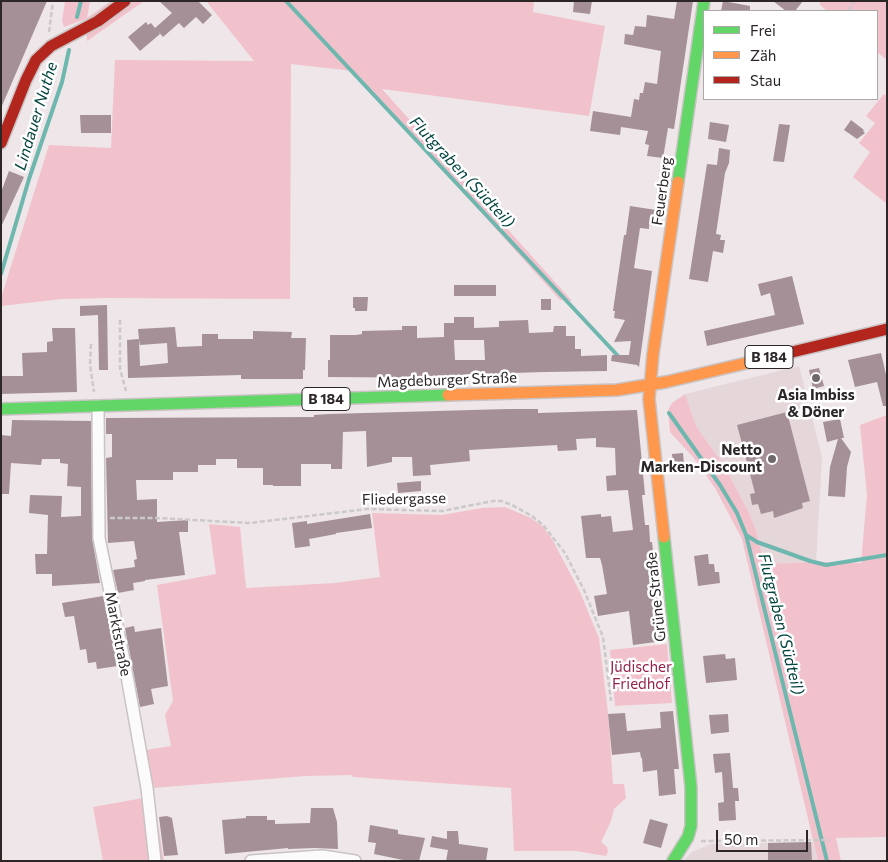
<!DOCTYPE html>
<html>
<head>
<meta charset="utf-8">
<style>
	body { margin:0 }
	#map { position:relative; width:888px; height:862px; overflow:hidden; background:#eee6e8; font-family:Commissioner,sans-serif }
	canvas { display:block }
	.frame { position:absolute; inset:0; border:2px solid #2c2627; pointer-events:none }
	.legend { position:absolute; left:703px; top:10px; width:175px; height:90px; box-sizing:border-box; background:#fff; border:1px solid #aba8a9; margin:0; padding:6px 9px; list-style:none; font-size:15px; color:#2c2627 }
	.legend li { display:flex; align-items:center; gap:10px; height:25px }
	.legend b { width:25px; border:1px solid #aba8a9 }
	.scale { position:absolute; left:716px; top:830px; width:92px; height:22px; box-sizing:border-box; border:2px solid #2c2627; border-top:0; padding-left:6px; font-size:15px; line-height:18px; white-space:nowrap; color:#2c2627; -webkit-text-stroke:4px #fff; paint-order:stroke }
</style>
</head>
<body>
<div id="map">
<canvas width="888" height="862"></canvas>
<div class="frame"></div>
<ul class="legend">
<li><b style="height:6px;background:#63d668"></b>Frei</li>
<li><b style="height:6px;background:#ff974d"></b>Zäh</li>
<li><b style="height:6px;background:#b3261e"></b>Stau</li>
</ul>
<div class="scale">50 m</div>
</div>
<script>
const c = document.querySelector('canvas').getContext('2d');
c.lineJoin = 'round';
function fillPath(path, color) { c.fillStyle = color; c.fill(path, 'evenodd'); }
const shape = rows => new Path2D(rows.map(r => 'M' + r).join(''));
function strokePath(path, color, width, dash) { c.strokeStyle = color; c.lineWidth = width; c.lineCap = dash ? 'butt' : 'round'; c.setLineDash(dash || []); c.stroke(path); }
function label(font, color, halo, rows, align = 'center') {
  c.font = font + ' Commissioner,sans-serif'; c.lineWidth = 5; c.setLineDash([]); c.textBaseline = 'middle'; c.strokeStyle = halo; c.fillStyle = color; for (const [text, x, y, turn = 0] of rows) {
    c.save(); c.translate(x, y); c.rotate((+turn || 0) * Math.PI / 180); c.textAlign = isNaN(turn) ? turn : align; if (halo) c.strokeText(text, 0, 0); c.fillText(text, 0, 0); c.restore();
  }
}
const built = shape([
	[799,366,822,457,816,562,764,564,756,530,749,513,725,467,696,426,685,394],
	[813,842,818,861,683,861,692,852,711,844]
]);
const green = shape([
	[65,1,90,1,87,18,111,1,144,1,87,41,86,19,64,27,62,21],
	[206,1,534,1,533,12,605,26,589,116,382,89,572,301,560,300,353,71,291,64,290,299,108,298,62,299,1,306,1,298,49,145,111,148,115,60,254,61],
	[820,1,887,1,887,60,877,52,877,11,827,11,820,5],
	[884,94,887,96,887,204,853,177,870,152,859,143,875,123,866,116],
	[685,394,696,426,725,467,749,513,756,530,764,564,816,562,861,563,867,495,860,425,887,415,887,837,836,838,841,861,818,861,742,539,715,488,693,457,670,432,668,410,672,403],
	[505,507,531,518,542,526,552,539,580,592,599,638,608,713,613,784,624,784,626,798,614,809,611,821,601,842,607,847,608,852,606,856,576,851,514,851,511,788,353,777,352,775,306,776,152,788,164,861,103,861,93,807,143,798,119,666,131,665,146,750,171,746,165,715,173,701,157,585,216,574,209,524,240,527,246,588,335,583,380,577,372,513,442,515,482,508],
	[667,644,672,703,615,706,610,650]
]);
const stream = shape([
	[286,1,619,357],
	[77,17,81,1],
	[1,274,29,179,62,82,69,50],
	[669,413,720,485,737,513,746,535,827,861],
	[746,535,757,542,810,561,826,565,887,555]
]);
const building = shape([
	[1,1,47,1,1,108],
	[159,1,198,1,212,15,203,24,196,17,184,28,179,23,163,37,158,31,160,34,140,51,128,37,146,22,148,25,151,23,155,28,172,13],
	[574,1,592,1,590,14,573,12],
	[677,1,693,1,674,129,668,128,663,158,647,156,649,145,645,144,648,131,621,127,620,135,590,131,593,111,631,117,634,99,639,100,640,93,643,93,645,82,657,84,661,51,624,44,625,34,633,35,635,26,646,27,647,15,674,19],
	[723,1,750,6,750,11,721,11],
	[773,1,803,1,795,11,786,11],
	[80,115,111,115,111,133,81,133],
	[851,120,864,130,863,131,865,133,857,139,844,130],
	[710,122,729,125,726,142,708,139],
	[779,124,790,125,784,162,773,161],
	[719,148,730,150,729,163,725,173,716,234,721,235,720,240,725,240,723,253,713,251,708,282,689,279,707,164,717,165],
	[9,171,24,177,1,227,1,192],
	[630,206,656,210,653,226,649,225,649,229,640,228,634,268,652,271,639,367,637,365,611,361,612,355,629,355,631,341,614,342,625,320,614,318,615,311,613,311,624,235,626,235],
	[792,276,804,324,707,346,704,331,775,315,770,293,761,296,758,284],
	[454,285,496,285,496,296,454,296],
	[353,297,368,297,367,311,355,311,355,308,353,308],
	[541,299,551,299,551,310,541,310],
	[107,305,108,370,99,370,98,315,80,316,80,306],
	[454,317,474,317,474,328,499,327,499,321,528,320,529,333,553,332,554,326,566,326,566,336,575,336,575,349,581,349,581,356,607,355,607,371,544,372,513,373,513,375,469,374,469,378,328,377,328,360,330,360,330,335,356,335,362,334,362,331,402,330,402,326,417,326,417,338,444,337,444,323,454,323],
	[454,340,484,340,485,360,455,360],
	[175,327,177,347,202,346,202,334,218,334,218,339,253,339,253,331,292,332,291,338,306,338,305,370,303,370,303,379,241,379,241,375,128,378,127,340,139,339,138,329],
	[139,339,140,345,167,343,168,363,140,366],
	[52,328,75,328,77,392,1,394,1,376,23,376,22,353,47,352,47,342,53,341],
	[881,353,887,379,887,406,883,406,877,382,855,387,848,360],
	[819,368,824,386,813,389,809,370],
	[508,409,538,409,538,413,637,410,645,495,642,495,645,525,649,525,650,542,652,542,663,641,633,645,629,611,598,616,594,596,607,594,602,565,600,558,586,558,581,516,601,514,601,517,611,516,613,532,633,530,628,490,607,491,606,476,616,475,615,448,596,447,596,438,576,439,577,450,558,451,557,445,469,450,470,461,430,465,431,475,413,476,412,457,392,457,392,462,367,467,366,431,343,432,342,469,331,469,331,464,301,464,301,486,273,486,273,485,263,485,263,468,237,468,237,459,216,459,216,465,198,465,198,472,173,472,173,480,136,480,137,500,157,499,157,522,188,520,188,532,179,532,185,575,145,580,145,581,133,583,134,590,118,593,113,570,135,567,134,560,137,559,134,541,108,543,106,458,112,457,112,434,106,434,106,418,314,417,314,415,329,414],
	[787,412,810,501,802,503,803,508,774,518,773,511,761,514,758,504,752,505,750,494,755,493,737,425],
	[840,419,844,438,841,438,851,452,847,467,845,497,828,496,830,467,838,439,827,442,823,422],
	[12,420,91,421,92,538,100,583,52,586,52,574,36,574,35,554,47,554,48,515,29,513,30,495,62,496,61,517,81,516,81,487,67,486,68,464,60,463,60,459,42,459,41,465,11,463,9,494,1,494,1,435,11,436],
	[683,453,684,464,673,465,672,454],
	[421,481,421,491,398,493,397,483],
	[370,514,372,528,336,533,336,534,309,539,310,546,295,548,292,523,307,521,307,524],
	[708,554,709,564,714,564,715,572,719,572,720,583,698,586,694,556],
	[103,596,118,666,97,669,96,662,88,663,86,649,80,650,74,616,65,617,62,603],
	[134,626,135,632,161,628,168,686,151,689,154,704,140,707,125,628],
	[725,654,726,659,735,658,737,680,706,683,703,656],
	[673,711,679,769,674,769,676,794,659,796,657,770,643,772,642,758,641,758,640,752,612,755,608,714,625,713,627,731,661,728,660,712],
	[728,714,729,732,711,734,709,715],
	[730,753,733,788,738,788,739,801,735,801,736,820,719,821,718,803,724,802,722,772,715,773,713,754],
	[311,808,333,808,337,822,338,849,315,848,288,849,288,848,225,854,222,820,246,818,246,816,267,816,267,820,275,820,275,824,310,823],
	[167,816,172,818,178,855,164,856,159,817],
	[650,819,668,824,661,848,643,843],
	[370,825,398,830,398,834,425,838,419,861,408,861,374,854,376,843,368,842],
	[447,831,458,831,459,844,488,848,486,861,446,861,448,850,430,847,432,836,447,839],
	[811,842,812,861,768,861,768,843]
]);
const path = shape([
	[849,11,853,1],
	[49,32,53,1],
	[120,320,120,369,126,391],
	[91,344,90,365,94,392],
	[110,518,156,518,250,523,367,509,442,511,493,501,501,501,512,505,532,516,543,525,565,553,584,590,603,637,611,701],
	[701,841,830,840]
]);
const street = shape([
	[98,406,99,538,125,665,147,788,155,861],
	[251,861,322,856,355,861]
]);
const fast = shape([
	[678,182,704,1],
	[1,409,448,395],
	[664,537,691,787,691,826,688,837,673,861]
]);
const slow = shape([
	[448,395,617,390,666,382,755,361],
	[664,537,649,399,653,354,678,182]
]);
const jam = shape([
	[1,143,26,80,36,60,51,46,98,21,125,1],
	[755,361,887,329]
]);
const markers = [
	[816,378,5,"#70696b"],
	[772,459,5,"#70696b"]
];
const shields = [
	[769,357,48],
	[326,399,48]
];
const shieldNames = [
	["B 184",769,357],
	["B 184",326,399]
];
const streetNames = [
	["Feuerberg",662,191,-82],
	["Magdeburger Straße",447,380,-2],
	["Fliedergasse",404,499,-1],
	["Grüne Straße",656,597,-96],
	["Marktstraße",118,634,79]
];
const poiNames = [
	["Asia Imbiss",816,395],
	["& Döner",816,412],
	["Netto",762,450,"right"],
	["Marken-Discount",762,467,"right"]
];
const parkNames = [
	["Jüdischer",641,667],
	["Friedhof",641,684]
];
const waterNames = [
	["Lindauer Nuthe",36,116,-73],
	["Flutgraben (Südteil)",462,172,47],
	["Flutgraben (Südteil)",781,624,76]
];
fillPath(built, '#e5d6d9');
fillPath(green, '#f1c2cc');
strokePath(stream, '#6eb7ae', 4);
fillPath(building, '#a49096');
strokePath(street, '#c9c3c4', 14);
strokePath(fast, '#c9c3c4', 14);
strokePath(slow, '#c9c3c4', 14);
strokePath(jam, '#c9c3c4', 14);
strokePath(path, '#cbc9c9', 2.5, [5, 2.5]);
strokePath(street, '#fcfbfc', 11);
strokePath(fast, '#63d668', 11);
strokePath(slow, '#ff974d', 11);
strokePath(jam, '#b3261e', 11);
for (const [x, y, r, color] of markers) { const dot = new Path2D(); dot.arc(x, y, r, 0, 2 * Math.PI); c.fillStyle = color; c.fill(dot); strokePath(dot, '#fff', 2); }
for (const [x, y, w] of shields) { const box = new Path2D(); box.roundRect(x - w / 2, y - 11.5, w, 23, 4); c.fillStyle = '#fff'; c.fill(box); strokePath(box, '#2c2627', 1); }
label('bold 14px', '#2c2627', null, shieldNames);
label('15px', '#2c2627', '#fff', streetNames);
label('bold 15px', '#2c2627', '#fff', poiNames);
label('15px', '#96224c', '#fff', parkNames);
label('italic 16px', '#01443d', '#fff', waterNames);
</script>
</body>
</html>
